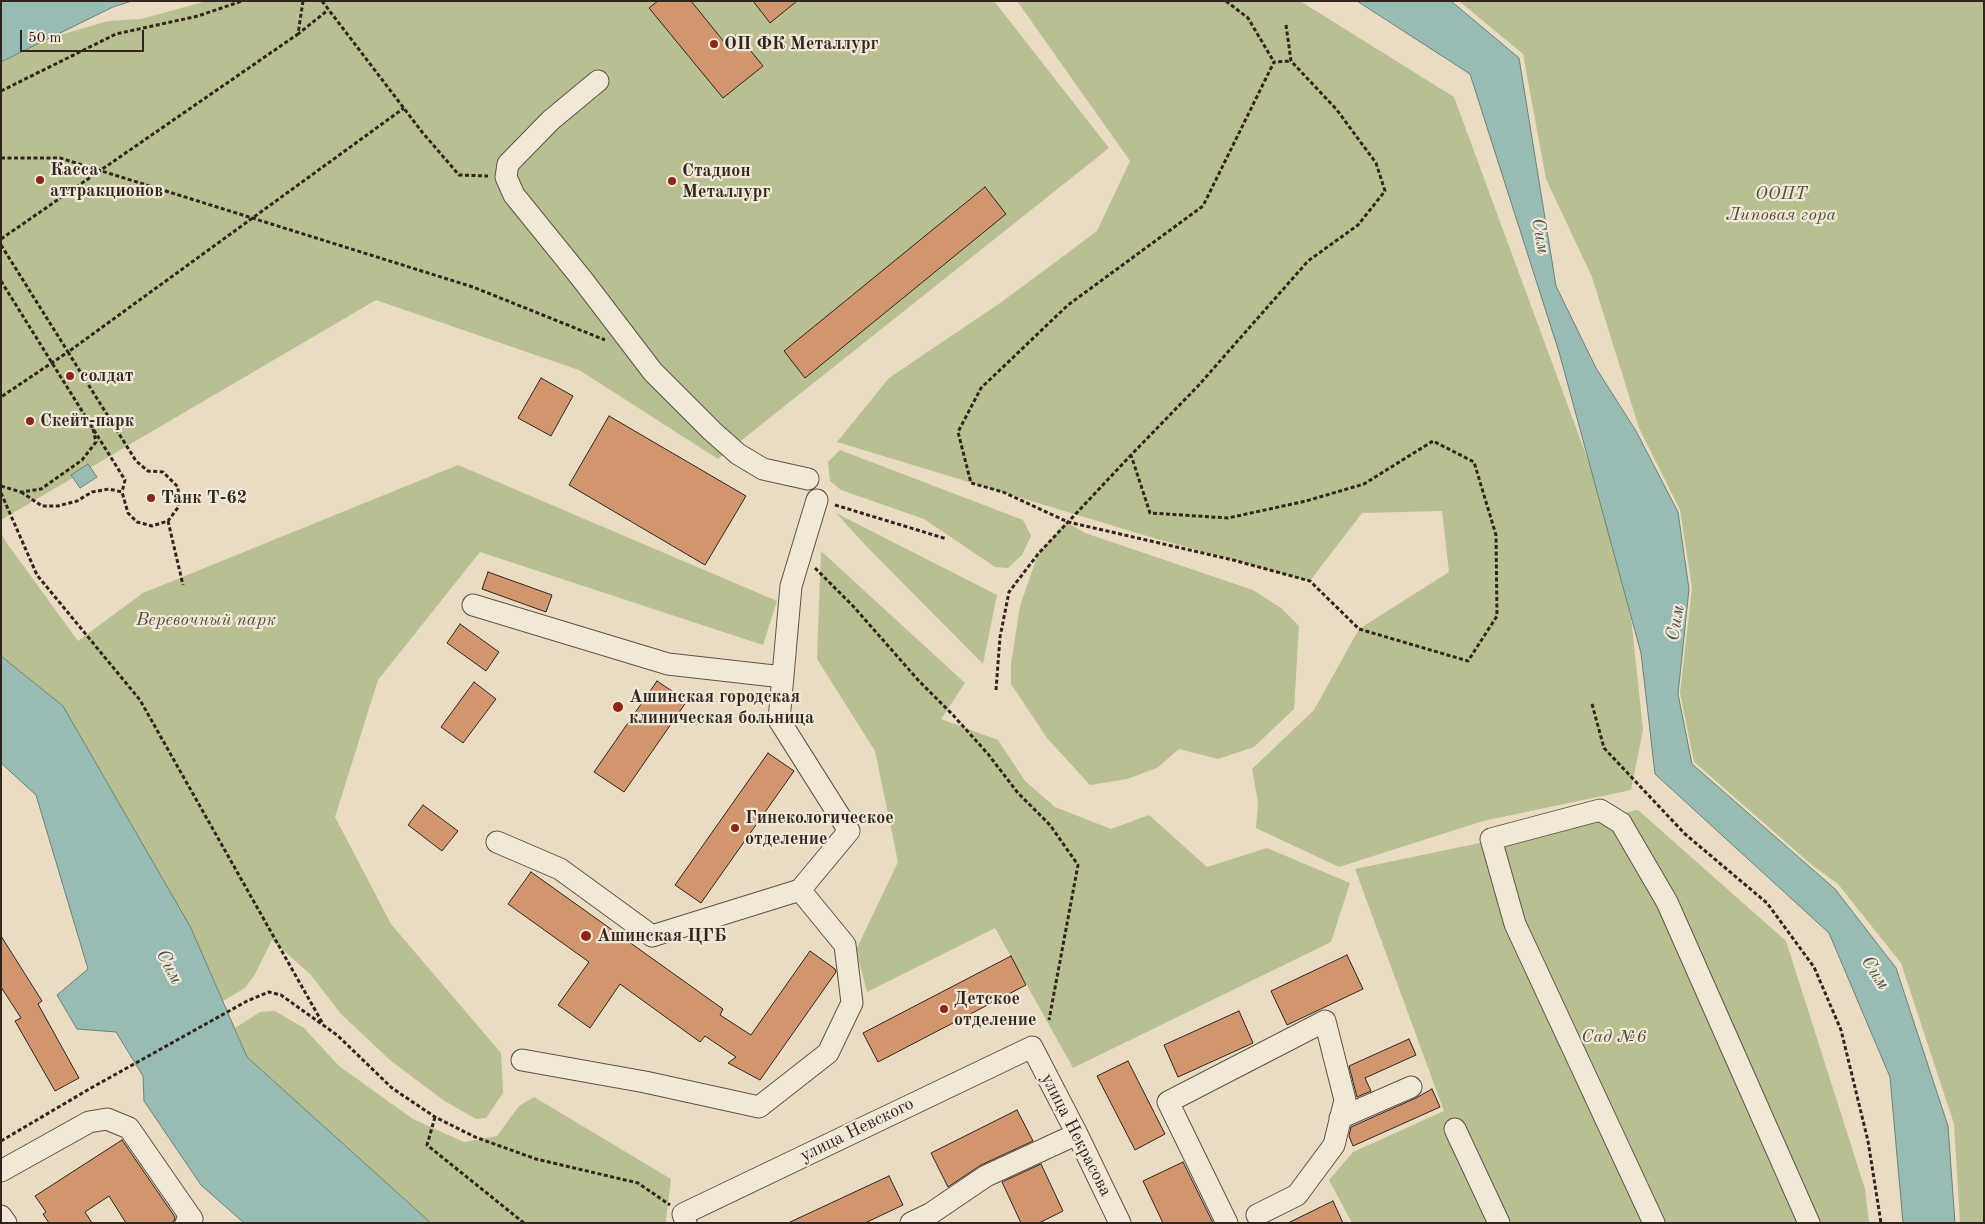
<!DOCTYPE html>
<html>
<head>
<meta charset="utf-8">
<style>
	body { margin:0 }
	#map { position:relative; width:1985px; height:1224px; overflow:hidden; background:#e9dcc2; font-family:"Old Standard TT",serif }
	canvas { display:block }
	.frame { position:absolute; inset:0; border:2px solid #32251e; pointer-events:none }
	.scale { position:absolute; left:20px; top:30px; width:124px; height:22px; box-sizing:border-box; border:2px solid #32251e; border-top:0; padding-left:6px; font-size:15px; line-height:18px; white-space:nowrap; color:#32251e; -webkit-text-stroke:4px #f1e8d7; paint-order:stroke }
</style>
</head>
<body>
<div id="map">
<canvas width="1985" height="1224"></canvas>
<div class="frame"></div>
<div class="scale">50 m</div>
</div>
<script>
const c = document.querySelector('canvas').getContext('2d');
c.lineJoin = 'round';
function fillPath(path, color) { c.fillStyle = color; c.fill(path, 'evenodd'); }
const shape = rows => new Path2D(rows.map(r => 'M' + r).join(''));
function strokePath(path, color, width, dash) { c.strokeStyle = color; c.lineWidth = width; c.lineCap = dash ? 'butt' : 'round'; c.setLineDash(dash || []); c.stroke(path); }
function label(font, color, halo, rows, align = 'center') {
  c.font = font + ' "Old Standard TT",serif'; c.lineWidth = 4.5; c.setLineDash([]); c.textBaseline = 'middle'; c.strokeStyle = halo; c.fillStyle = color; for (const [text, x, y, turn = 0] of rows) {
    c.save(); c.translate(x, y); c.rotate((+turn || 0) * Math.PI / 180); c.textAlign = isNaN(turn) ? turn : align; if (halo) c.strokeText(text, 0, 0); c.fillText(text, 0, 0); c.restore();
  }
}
const green = shape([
	[207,1,994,1,1109,148,718,459,579,370,376,300,1,520,1,62,57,36,108,21,141,19],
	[1017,1,1300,1,1454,97,1616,536,1632,626,1643,730,1631,790,1483,821,1339,867,1256,828,1258,802,1252,769,1314,710,1359,629,1449,572,1442,511,1362,513,1310,581,1150,537,837,442,889,378,1003,301,1097,231,1130,161],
	[1459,1,1984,1,1984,1223,1960,1223,1954,1124,1901,963,1838,884,1812,865,1694,762,1680,693,1692,588,1680,510,1639,428,1592,277,1546,179,1523,54],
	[840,450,1023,520,1031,536,1022,555,1008,568,995,567,924,519,841,490,830,481,828,462],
	[458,465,777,601,763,645,480,552,378,680,335,817,391,924,501,1053,503,1093,486,1118,476,1119,443,1100,391,1061,341,1014,311,975,272,940,254,976,245,988,223,1001,191,928,63,706,1,656,1,533,6,542,78,641,143,593],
	[836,513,997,595,983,664,869,549],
	[1066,522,1085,533,1253,590,1281,608,1299,626,1294,709,1254,747,1218,759,1179,749,1157,768,1127,779,1090,785,1047,738,1011,684,1011,664,1020,606,1038,554],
	[821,551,965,683,941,719,998,740,1025,781,1055,807,1111,829,1149,815,1207,867,1267,848,1350,883,1331,942,1073,1068,995,928,867,992,856,950,898,862,875,751,817,659],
	[1638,810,1786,941,1865,1189,1869,1223,1352,1223,1329,1180,1353,1152,1444,1111,1355,869],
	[275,1011,304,1028,339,1066,413,1119,464,1142,497,1136,519,1106,534,1097,671,1179,666,1219,667,1223,431,1223,247,1057,235,1028,260,1012]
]);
const water = shape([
	[1,1,132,1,113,7,1,62,1,1],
	[1357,1,1451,1,1519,58,1556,286,1596,368,1636,431,1678,512,1689,589,1678,694,1692,764,1835,889,1896,968,1948,1126,1955,1223,1903,1223,1890,1077,1829,933,1655,774,1641,653,1559,352,1470,74,1357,1],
	[88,464,97,477,80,488,71,475,88,464],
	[1,656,63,706,191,928,247,1057,431,1223,244,1223,201,1185,144,1101,143,1076,116,1032,77,1029,57,995,88,969,36,795,1,763,1,656]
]);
const building = shape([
	[658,1,691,1,725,43,737,34,763,66,723,98,649,8,658,1],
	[753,1,797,1,770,23,753,1],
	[985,187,1006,214,805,378,784,351,985,187],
	[541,378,573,396,551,436,518,418,541,378],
	[609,416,746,496,705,565,569,485,609,416],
	[488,572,552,595,546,612,482,589,488,572],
	[460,624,499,652,486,671,447,643,460,624],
	[657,681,687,701,624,792,594,772,657,681],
	[474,682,496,699,463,743,441,727,474,682],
	[768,753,794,771,701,903,675,885,768,753],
	[423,805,458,831,442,851,408,825,423,805],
	[531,872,723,1009,720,1015,751,1035,810,951,835,969,836,972,760,1080,728,1063,736,1057,705,1036,700,1042,620,984,590,1028,558,1005,589,962,508,904,531,872],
	[1,936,42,1001,38,1004,79,1078,55,1091,15,1021,21,1018,1,987,1,936],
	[1347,955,1363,989,1287,1025,1271,991,1347,955],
	[1011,956,1026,985,878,1062,863,1033,1011,956],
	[1239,1011,1253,1043,1178,1077,1164,1045,1239,1011],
	[1409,1039,1416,1055,1365,1078,1371,1091,1357,1097,1349,1066,1409,1039],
	[1128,1061,1165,1134,1135,1150,1097,1076,1128,1061],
	[1432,1089,1440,1107,1353,1146,1349,1136,1351,1127,1416,1098,1432,1089],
	[1017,1110,1033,1141,981,1165,948,1187,931,1153,1017,1110],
	[122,1140,175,1217,174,1221,171,1223,126,1223,109,1196,85,1212,92,1223,49,1223,43,1214,46,1212,35,1196,122,1140],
	[1183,1162,1213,1223,1163,1223,1143,1181,1183,1162],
	[1041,1164,1063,1211,1039,1223,1021,1223,1002,1182,1041,1164],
	[889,1176,903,1205,865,1223,788,1223,889,1176],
	[1333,1201,1343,1223,1288,1223,1333,1201]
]);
const path = shape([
	[303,1,298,34,328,10],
	[322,1,422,132,459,175,488,176],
	[1226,1,1248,18,1274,62],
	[1286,25,1291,61,1337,110,1376,163,1385,191,1358,225,1308,261,1198,386,1131,455,1150,513,1228,518,1306,501,1364,484,1433,441,1474,462,1496,535,1497,616,1468,661,1359,629,1310,581,1233,560,1068,522,1003,492,971,483,958,432,981,388,1068,305,1203,206,1274,62,1291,61],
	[1,91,116,34,198,16,242,1],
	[1,158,60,158,473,287,605,340],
	[1,239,298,34],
	[1,245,68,352,1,397],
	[1,281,125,480,122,492],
	[1,486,21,492,41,489,82,460,96,442,93,429],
	[21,492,42,506,58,506,77,501,92,492,109,489,122,492,128,513,137,522,152,526,168,521,179,506,178,487,163,472,148,471,136,461,68,352,404,108],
	[1,493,37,575,140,700,323,1024],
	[835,505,947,539],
	[168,521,183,585],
	[815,568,853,606,919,681,953,715,988,754,1018,793,1050,825,1078,865,1049,1020],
	[996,690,1000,637,1009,592,1038,554,1131,455],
	[1592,704,1604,748,1685,834,1767,903,1814,967,1841,1030,1868,1141,1881,1223],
	[435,1117,427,1145,524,1223],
	[1,1141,91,1088,247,1001,269,992,281,995,337,1035,392,1088,435,1117,475,1137,536,1159,638,1183,670,1205]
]);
const minor = shape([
	[598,81,551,120,508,164,506,177,514,195,582,279,653,372,712,431,738,454,763,469,808,479],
	[473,605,668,664,783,677],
	[497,842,560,869,652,936,800,890,849,831,779,720,791,586,817,500],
	[522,1060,645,1082,759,1107,828,1053,852,1003,845,945,800,890],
	[1340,1118,1411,1087],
	[1455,1129,1499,1223],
	[1,1171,89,1122,107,1119,129,1128,192,1219,186,1223],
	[1,1216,6,1223],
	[686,1223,683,1214,1032,1047,1077,1134,1120,1223],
	[911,1223,930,1214,986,1176,1077,1134],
	[1227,1223,1168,1102,1325,1021,1345,1100,1334,1145,1297,1195,1257,1215],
	[1654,1223,1515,924,1491,839,1600,810,1621,823,1667,902,1809,1223]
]);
const markers = [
	[714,44,5,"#8f2418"],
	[40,180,5,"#8f2418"],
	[672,181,5,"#8f2418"],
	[70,376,5,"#8f2418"],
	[30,421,5,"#8f2418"],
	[151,498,5,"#8f2418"],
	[618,707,6,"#8f2418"],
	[735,828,5,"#8f2418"],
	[586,936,6,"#8f2418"],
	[944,1009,5,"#8f2418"]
];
const poiNames = [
	["ОП ФК Металлург",724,44],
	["Касса",50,170],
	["аттракционов",50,191],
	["Стадион",682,171],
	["Металлург",682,192],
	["солдат",80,376],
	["Скейт-парк",40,421],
	["Танк Т-62",161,498],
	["Ашинская городская",629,697],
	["клиническая больница",629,718],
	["Гинекологическое",745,818],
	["отделение",745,839],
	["Ашинская ЦГБ",597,936],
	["Детское",954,999],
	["отделение",954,1020]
];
const parkNames = [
	["ООПТ",1781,194],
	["Липовая гора",1781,215],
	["Веревочный парк",206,620],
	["Сад №6",1614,1037]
];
const streetNames = [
	["улица Невского",857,1130,-26],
	["улица Некрасова",1076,1135,63]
];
const waterNames = [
	["Сим",1540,236,80],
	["Сим",1676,623,-80],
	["Сим",169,967,63],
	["Сим",1875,973,57]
];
fillPath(green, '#b8c092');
fillPath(water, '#97bcb3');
strokePath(water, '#6f8077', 1);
fillPath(building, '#d1966d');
strokePath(building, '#32251e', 1);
strokePath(minor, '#605347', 23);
strokePath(path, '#32251e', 3, [4, 2.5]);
strokePath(minor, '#f1e8d7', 21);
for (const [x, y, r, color] of markers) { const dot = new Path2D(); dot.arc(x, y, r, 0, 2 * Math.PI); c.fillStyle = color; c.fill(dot); strokePath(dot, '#f1e8d7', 2); }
label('bold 18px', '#32251e', '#f1e8d7', poiNames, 'left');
label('italic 18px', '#544c3b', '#f1e8d7', parkNames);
label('18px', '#32251e', '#f1e8d7', streetNames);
label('italic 19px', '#50524b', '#f1e8d7', waterNames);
</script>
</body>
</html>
